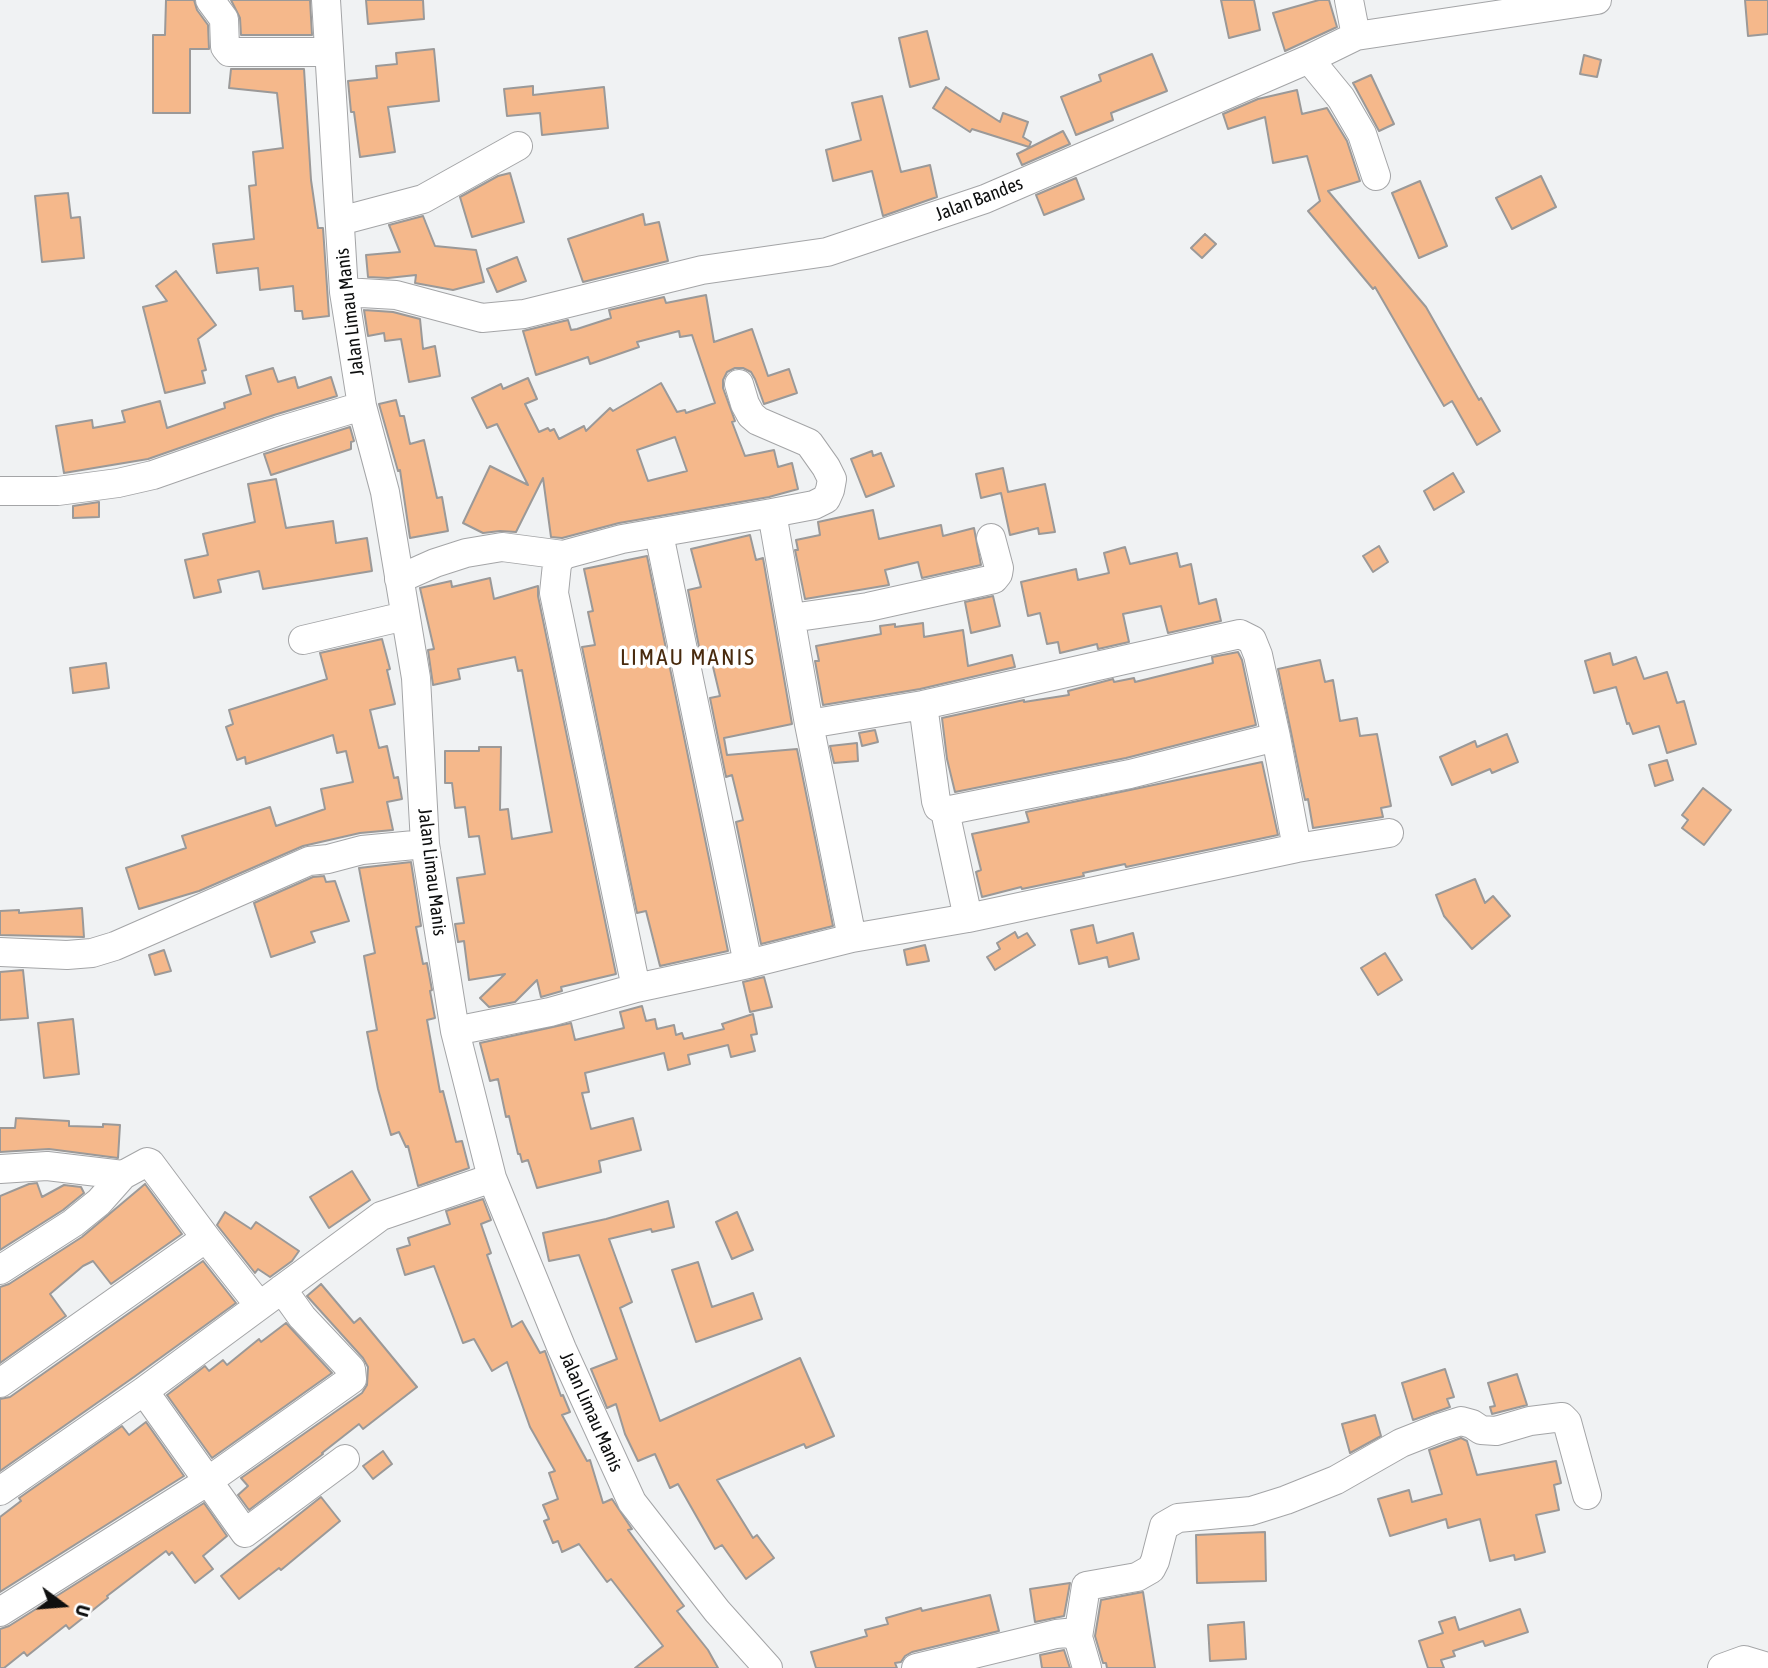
<!DOCTYPE html>
<html>
<head>
<meta charset="utf-8">
<style>
	body { margin:0 }
	#map { position:relative; width:1768px; height:1668px; overflow:hidden; background:#f0f2f3; font-family:"Asap Condensed",sans-serif }
	canvas { display:block }
	.north { position:absolute; left:28px; top:1570px; width:70px; height:70px; -webkit-text-stroke:5px #fff; paint-order:stroke; rotate:106deg; font-size:19px; font-weight:700; line-height:28px; text-align:center; color:#0e0f0f }
	.north::after { content:''; display:block; margin:auto; width:24px; height:32px; background:#0e0f0f; clip-path:polygon(50% 0,100% 100%,50% 72%,0 100%) }
</style>
</head>
<body>
<div id="map">
<canvas width="1768" height="1668"></canvas>
<div class="north">U</div>
</div>
<script>
const c = document.querySelector('canvas').getContext('2d');
c.lineJoin = 'round';
function fillPath(path, color) { c.fillStyle = color; c.fill(path, 'evenodd'); }
const shape = rows => new Path2D(rows.map(r => 'M' + r).join(''));
function strokePath(path, color, width, dash) { c.strokeStyle = color; c.lineWidth = width; c.lineCap = dash ? 'butt' : 'round'; c.setLineDash(dash || []); c.stroke(path); }
function label(font, color, halo, rows, align = 'center') {
  c.font = font + ' "Asap Condensed",sans-serif'; c.lineWidth = 7; c.setLineDash([]); c.textBaseline = 'middle'; c.strokeStyle = halo; c.fillStyle = color; for (const [text, x, y, turn = 0] of rows) {
    c.save(); c.translate(x, y); c.rotate((+turn || 0) * Math.PI / 180); c.textAlign = isNaN(turn) ? turn : align; if (halo) c.strokeText(text, 0, 0); c.fillText(text, 0, 0); c.restore();
  }
}
const building = shape([
	[166,0,194,0,197,10,208,25,209,49,190,49,190,113,153,113,153,35,165,35,166,0],
	[231,0,310,0,312,35,241,35,240,18,231,0],
	[366,0,423,0,424,19,368,24,366,0],
	[1221,0,1254,0,1260,30,1229,38,1221,0],
	[1319,0,1329,0,1337,27,1285,51,1273,13,1319,0],
	[1745,0,1768,0,1768,34,1748,36,1745,0],
	[927,31,939,79,910,87,899,38,927,31],
	[434,49,439,101,388,107,395,152,360,157,354,112,351,112,348,81,377,78,376,66,397,64,396,53,434,49],
	[1152,54,1167,91,1111,113,1113,120,1076,135,1061,97,1101,81,1099,75,1152,54],
	[1584,55,1601,60,1597,77,1580,74,1584,55],
	[231,69,304,69,311,180,318,228,323,228,329,316,303,319,302,311,295,311,293,286,260,290,258,268,217,273,213,244,254,239,249,186,256,185,253,152,283,148,277,93,229,88,231,69],
	[1371,75,1394,124,1379,131,1353,83,1371,75],
	[533,86,533,95,604,87,608,128,542,135,540,113,507,116,504,89,533,86],
	[946,87,1000,122,1003,113,1028,122,1023,137,1031,142,1029,147,972,129,970,132,933,108,946,87],
	[1297,90,1302,114,1327,108,1347,141,1360,181,1328,191,1426,307,1479,400,1481,398,1500,431,1477,445,1452,401,1444,406,1375,287,1373,289,1308,211,1320,201,1307,156,1273,163,1265,117,1228,129,1223,114,1258,99,1297,90],
	[882,96,901,172,930,165,937,197,883,216,872,171,833,181,826,150,861,140,852,103,882,96],
	[1063,131,1070,144,1022,165,1017,154,1063,131],
	[510,173,524,222,472,237,460,197,498,176,510,173],
	[1541,176,1556,207,1512,229,1496,198,1541,176],
	[1076,178,1084,199,1044,215,1036,195,1076,178],
	[1420,181,1447,246,1419,258,1392,193,1420,181],
	[68,193,71,218,80,217,84,258,42,262,35,196,68,193],
	[643,214,645,225,659,222,668,261,583,282,568,239,643,214],
	[423,216,435,246,476,250,484,282,453,290,415,283,416,275,388,278,368,277,366,255,400,252,389,225,423,216],
	[1205,234,1216,244,1202,258,1191,248,1205,234],
	[517,257,526,281,497,292,487,269,517,257],
	[176,271,216,325,198,339,206,370,202,371,205,383,165,393,143,307,167,301,156,286,176,271],
	[706,295,714,342,752,329,768,376,789,369,797,393,764,404,755,379,751,372,743,368,735,368,727,372,723,380,723,388,735,421,732,422,745,456,774,450,778,467,792,463,798,489,769,497,619,523,562,538,551,537,543,478,516,532,500,531,483,533,463,523,490,466,528,485,497,424,487,428,472,398,501,384,503,389,528,378,537,399,525,404,539,432,548,428,550,431,554,429,559,439,584,426,586,431,610,408,613,411,661,383,677,412,685,410,686,413,715,403,692,335,680,337,679,331,637,342,639,347,590,364,588,357,536,375,523,331,568,320,571,330,577,329,611,318,609,310,664,297,666,303,706,295],
	[675,437,687,471,648,481,637,450,675,437],
	[364,310,393,312,420,319,423,349,435,346,440,376,409,382,401,339,385,341,384,333,368,336,364,310],
	[273,368,278,382,295,377,298,388,331,377,337,396,274,415,148,459,64,473,56,426,92,420,93,428,125,422,122,411,160,401,167,428,225,408,224,403,251,394,246,376,273,368],
	[396,400,400,416,404,416,410,444,424,440,437,498,442,497,448,531,410,538,400,470,398,471,379,404,396,400],
	[350,427,354,441,351,442,351,449,271,475,264,454,350,427],
	[872,451,873,456,881,453,894,486,866,497,851,459,872,451],
	[1003,468,1008,492,1045,484,1055,532,1039,534,1038,528,1010,535,1001,493,981,498,976,474,1003,468],
	[1453,473,1464,492,1434,510,1424,491,1453,473],
	[276,479,286,528,333,521,336,543,367,538,372,571,263,589,259,571,218,580,221,592,194,598,185,560,208,555,203,534,255,522,248,484,276,479],
	[99,502,99,517,73,518,73,506,99,502],
	[873,510,879,539,941,525,943,536,974,528,981,565,922,578,918,562,885,570,889,585,805,599,795,550,798,550,796,540,820,535,818,522,873,510],
	[750,535,756,560,763,558,792,724,724,738,727,755,797,749,833,926,761,944,736,822,743,820,732,775,726,777,710,698,720,696,709,650,700,652,688,590,701,587,691,549,750,535],
	[1379,546,1388,562,1373,572,1363,556,1379,546],
	[1125,547,1130,564,1177,553,1180,567,1191,564,1199,604,1216,599,1221,621,1168,633,1161,606,1123,614,1129,642,1098,649,1097,644,1060,653,1058,642,1047,644,1040,613,1028,616,1021,582,1076,569,1078,580,1109,573,1104,553,1125,547],
	[647,556,728,951,660,966,646,911,637,913,582,647,595,645,588,612,593,611,584,569,647,556],
	[490,578,494,599,538,586,538,596,616,974,561,987,562,991,541,997,537,980,515,1002,489,1007,480,998,505,974,469,980,464,941,458,942,455,924,464,923,457,878,485,874,479,836,469,837,465,807,455,808,452,783,445,783,445,751,479,751,479,747,501,747,500,810,508,809,512,839,552,832,522,670,518,671,515,657,458,669,460,679,433,685,428,650,434,649,420,588,451,581,452,587,490,578],
	[993,596,1000,626,971,633,965,602,993,596],
	[923,623,924,637,963,630,968,666,1012,655,1015,667,920,689,823,705,815,661,819,661,816,646,881,634,880,626,895,624,895,627,923,623],
	[382,639,390,669,387,670,395,704,370,710,379,748,387,746,394,778,398,777,402,799,387,802,393,830,360,833,303,846,199,891,139,909,126,868,186,848,182,836,270,807,276,826,325,809,321,789,353,782,346,751,337,753,333,735,246,764,245,757,237,760,226,727,233,724,229,710,327,679,320,653,382,639],
	[1238,652,1242,660,1256,725,1126,758,955,792,947,759,942,718,1024,700,1024,702,1069,695,1068,691,1113,679,1114,682,1134,678,1135,682,1213,663,1212,657,1238,652],
	[1610,653,1613,665,1636,657,1644,679,1667,672,1677,703,1684,701,1696,744,1667,753,1659,726,1633,734,1629,723,1627,724,1616,687,1594,693,1585,661,1610,653],
	[1320,660,1325,682,1333,680,1340,721,1357,718,1360,736,1377,734,1391,806,1381,808,1383,817,1313,828,1308,799,1305,800,1278,669,1320,660],
	[106,663,109,688,73,693,70,668,106,663],
	[875,730,878,742,862,746,859,733,875,730],
	[1507,734,1518,762,1492,773,1490,769,1452,785,1440,757,1475,741,1477,747,1507,734],
	[857,743,858,761,834,763,830,746,857,743],
	[1667,760,1673,780,1655,786,1649,765,1667,760],
	[1262,762,1278,835,1126,867,1125,864,1083,873,1084,876,1022,889,1021,887,982,897,976,872,981,870,972,834,1029,822,1026,812,1262,762],
	[1703,788,1731,810,1704,845,1682,828,1688,820,1682,815,1703,788],
	[411,862,421,926,416,927,423,964,427,963,432,990,430,991,435,1018,427,1020,440,1092,443,1091,456,1142,462,1141,469,1168,418,1186,408,1146,406,1147,399,1132,391,1135,378,1089,367,1032,377,1030,364,956,375,953,359,868,411,862],
	[324,876,326,882,335,881,349,921,311,932,315,942,271,957,254,903,313,877,324,876],
	[1475,879,1485,903,1493,896,1510,916,1472,949,1444,916,1436,895,1475,879],
	[82,908,84,937,0,935,0,911,19,910,19,913,82,908],
	[1093,925,1097,943,1133,933,1139,959,1109,967,1107,957,1079,964,1071,930,1093,925],
	[1015,932,1018,938,1027,933,1035,945,995,970,987,957,1000,949,997,943,1015,932],
	[925,945,929,961,907,965,904,950,925,945],
	[164,950,171,971,155,975,149,955,164,950],
	[1385,953,1402,980,1378,995,1361,968,1385,953],
	[23,970,28,1018,0,1020,0,972,23,970],
	[764,977,772,1007,750,1012,743,982,764,977],
	[642,1006,646,1021,655,1019,657,1029,674,1025,676,1035,682,1033,684,1039,724,1029,722,1024,753,1014,757,1034,751,1035,755,1051,731,1057,728,1045,688,1055,690,1064,668,1070,664,1053,585,1073,589,1092,582,1093,591,1129,633,1118,641,1150,599,1161,601,1172,537,1188,528,1160,522,1162,520,1154,518,1154,509,1116,506,1117,498,1079,490,1081,480,1043,571,1023,575,1040,624,1028,620,1012,642,1006],
	[73,1019,79,1074,44,1078,38,1023,73,1019],
	[16,1118,69,1121,69,1126,103,1127,103,1124,120,1125,118,1158,49,1149,0,1152,0,1128,15,1128,16,1118],
	[352,1171,370,1200,329,1228,310,1197,352,1171],
	[37,1183,42,1197,64,1185,81,1187,84,1193,63,1210,0,1250,0,1196,29,1184,37,1183],
	[145,1184,182,1234,111,1284,93,1261,83,1266,50,1294,66,1316,0,1363,0,1287,9,1284,82,1237,145,1184],
	[483,1199,491,1220,481,1224,491,1253,487,1255,512,1327,522,1321,540,1353,545,1351,561,1396,563,1395,570,1412,562,1415,587,1461,590,1460,603,1503,612,1499,632,1529,628,1530,684,1606,677,1611,708,1650,718,1668,635,1668,663,1646,611,1579,607,1582,579,1544,562,1552,558,1541,553,1543,544,1521,549,1519,543,1505,558,1499,549,1473,555,1471,530,1427,507,1362,492,1371,474,1339,463,1343,434,1266,405,1275,397,1249,410,1245,408,1238,450,1224,446,1211,483,1199],
	[668,1201,674,1227,652,1232,651,1229,609,1239,632,1302,620,1308,660,1421,800,1358,834,1436,806,1448,804,1444,717,1480,753,1538,757,1535,774,1558,746,1579,722,1545,715,1549,678,1484,670,1488,655,1454,638,1461,625,1434,616,1404,607,1408,591,1369,617,1359,579,1255,549,1261,543,1233,606,1219,668,1201],
	[225,1212,251,1229,256,1222,299,1251,292,1261,270,1277,258,1269,255,1273,217,1225,225,1212],
	[737,1212,753,1250,732,1259,716,1222,737,1212],
	[203,1261,236,1303,134,1377,0,1471,0,1399,10,1397,203,1261],
	[698,1262,712,1307,753,1293,762,1319,696,1342,672,1270,698,1262],
	[321,1284,354,1323,360,1318,417,1387,363,1429,359,1424,322,1453,323,1454,249,1510,238,1495,248,1486,241,1478,362,1393,367,1385,368,1367,363,1358,307,1296,321,1284],
	[286,1323,332,1373,212,1458,167,1395,205,1366,209,1371,223,1360,227,1365,259,1339,261,1342,286,1323],
	[1445,1369,1454,1397,1447,1399,1450,1407,1413,1420,1402,1383,1445,1369],
	[1517,1374,1527,1405,1492,1414,1490,1407,1495,1406,1488,1383,1517,1374],
	[1375,1415,1381,1436,1350,1453,1342,1424,1375,1415],
	[146,1422,184,1476,0,1592,0,1517,21,1501,19,1498,122,1426,129,1435,146,1422],
	[1461,1438,1467,1441,1477,1475,1556,1461,1561,1483,1554,1485,1559,1510,1536,1515,1545,1552,1515,1560,1514,1555,1490,1561,1480,1519,1448,1528,1446,1519,1390,1536,1378,1499,1409,1490,1412,1502,1442,1494,1429,1450,1461,1438],
	[383,1451,392,1464,373,1479,363,1466,383,1451],
	[321,1497,340,1521,281,1570,279,1568,239,1599,221,1576,321,1497],
	[204,1503,227,1536,203,1556,213,1569,195,1583,172,1552,169,1555,166,1551,107,1596,108,1598,69,1629,66,1625,27,1656,24,1652,4,1668,0,1668,0,1629,9,1626,204,1503],
	[1265,1532,1266,1581,1197,1583,1196,1535,1265,1532],
	[1070,1583,1064,1616,1035,1622,1030,1589,1070,1583],
	[1143,1592,1155,1668,1107,1668,1106,1663,1103,1663,1095,1636,1101,1600,1143,1592],
	[990,1595,999,1631,912,1652,905,1656,901,1662,895,1663,897,1668,816,1668,811,1652,867,1636,865,1630,888,1624,886,1618,921,1608,922,1611,990,1595],
	[1520,1609,1528,1632,1485,1646,1483,1641,1453,1651,1455,1656,1441,1660,1444,1668,1428,1668,1419,1641,1443,1633,1439,1622,1455,1617,1459,1630,1520,1609],
	[1244,1622,1246,1659,1210,1661,1208,1625,1244,1622],
	[1064,1650,1070,1668,1042,1668,1040,1655,1064,1650]
]);
const minor = shape([
	[210,0,224,19,225,47,229,52,329,52],
	[326,0,344,292,362,406,385,492,416,678,425,844,455,1031,492,1178,562,1349,632,1502,717,1611,768,1668],
	[1349,0,1356,36],
	[1309,59,1341,98,1362,134,1376,176],
	[340,221,423,199,518,146],
	[344,292,396,295,482,318,524,314,702,270,827,252,985,199,1309,59,1356,36,1597,0],
	[739,384,745,404,751,415,758,421,809,443,826,467,832,479,830,490,826,499,814,505,772,513,809,724],
	[0,491,58,491,118,483,153,475,279,431,362,406],
	[659,534,748,964],
	[399,579,435,563,466,553,502,547,563,555],
	[791,618,868,607,994,579,998,574,999,568,991,538],
	[303,640,405,616],
	[923,705,936,801,938,807,945,811,1130,774,1276,737],
	[945,811,968,918],
	[852,938,809,724,923,705,1240,634,1252,640,1258,655,1276,737,1297,848],
	[0,952,67,955,92,953,115,946,309,861,328,859,362,850,425,844],
	[636,988,554,593,557,564,563,555,622,539,772,513],
	[455,1031,550,1012,636,988,748,964,852,938,968,918,1297,848,1389,833],
	[0,1169,47,1166,123,1175],
	[0,1270,73,1223,99,1202,123,1175,147,1162,150,1163,206,1238],
	[0,1383,206,1238,259,1305],
	[144,1391,245,1533,345,1459],
	[0,1491,144,1391,381,1216,492,1178],
	[0,1612,208,1481,352,1379,351,1369,302,1317,282,1289],
	[1078,1637,1086,1586,1137,1577,1151,1569,1155,1561,1164,1526,1178,1518,1251,1511,1286,1500,1336,1480,1401,1443,1439,1428,1461,1421,1472,1424,1481,1430,1496,1431,1530,1421,1562,1417,1567,1422,1587,1495],
	[916,1668,1056,1634,1066,1633,1078,1637,1087,1668],
	[1722,1668,1744,1660,1768,1667]
]);
const streetNames = [
	["Jalan Bandes",979,199,-21],
	["Jalan Limau Manis",350,312,-97],
	["Jalan Limau Manis",432,872,83],
	["Jalan Limau Manis",591,1412,66]
];
const quarterNames = [
	["LIMAU MANIS",688,658]
];
fillPath(building, '#f5b88b');
strokePath(building, '#9b9998', 2);
strokePath(minor, '#a4a5a7', 30);
strokePath(minor, '#fff', 28);
label('19px', '#0e0f0f', '#fff', streetNames);
c.letterSpacing = '2px';
label('23px', '#482a0e', '#fff', quarterNames);
c.letterSpacing = '0px';
</script>
</body>
</html>
